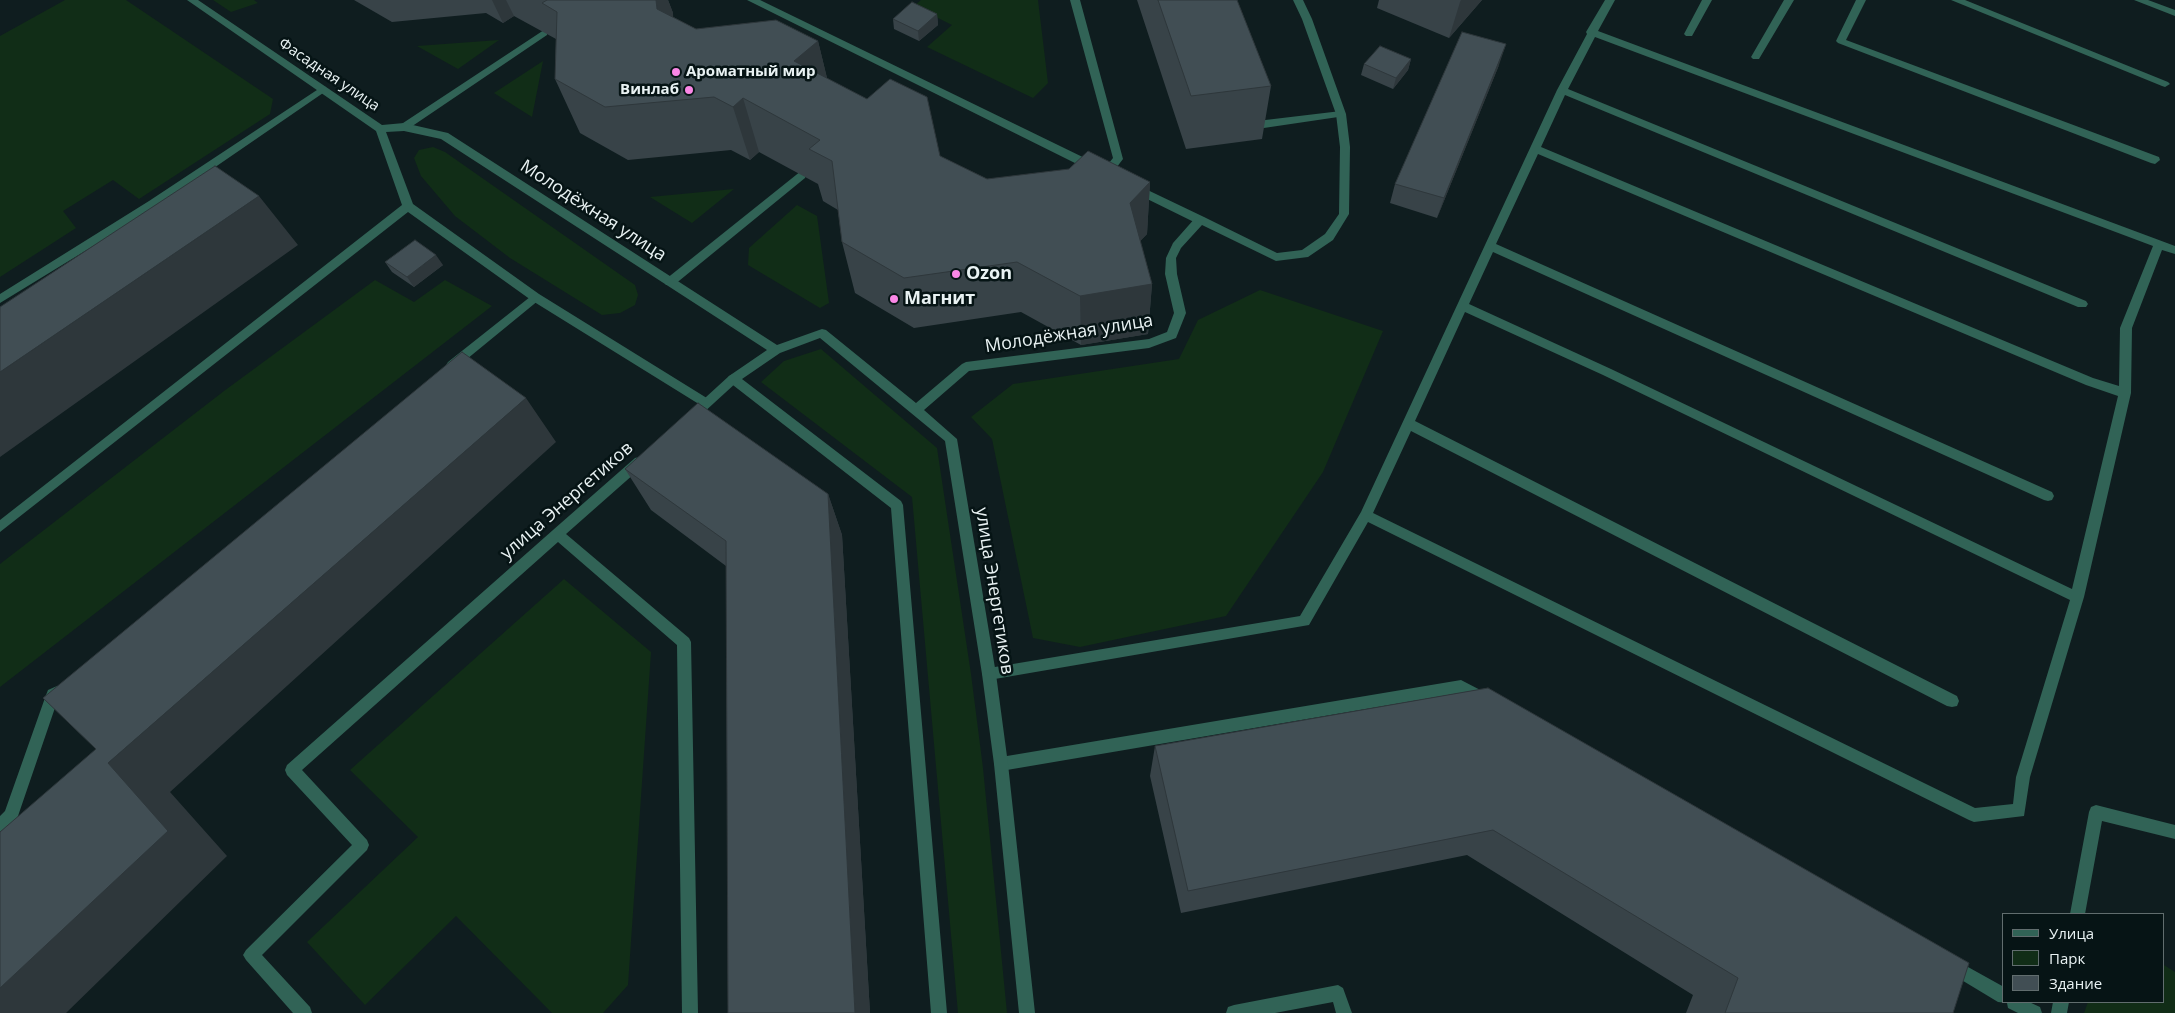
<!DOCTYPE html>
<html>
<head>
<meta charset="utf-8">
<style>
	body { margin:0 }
	#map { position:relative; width:2175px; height:1013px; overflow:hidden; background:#0f1d1f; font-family:"Open Sans",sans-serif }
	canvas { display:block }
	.legend { position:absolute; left:2002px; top:913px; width:162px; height:90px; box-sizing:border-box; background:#061415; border:1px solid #616d6e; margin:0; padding:6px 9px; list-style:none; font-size:15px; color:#e9f2f3 }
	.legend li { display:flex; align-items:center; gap:10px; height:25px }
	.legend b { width:25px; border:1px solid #616d6e }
</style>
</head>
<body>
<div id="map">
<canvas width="2175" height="1013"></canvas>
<ul class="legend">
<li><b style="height:6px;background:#316356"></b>Улица</li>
<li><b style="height:14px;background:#112d17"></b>Парк</li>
<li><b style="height:14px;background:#414e54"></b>Здание</li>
</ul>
</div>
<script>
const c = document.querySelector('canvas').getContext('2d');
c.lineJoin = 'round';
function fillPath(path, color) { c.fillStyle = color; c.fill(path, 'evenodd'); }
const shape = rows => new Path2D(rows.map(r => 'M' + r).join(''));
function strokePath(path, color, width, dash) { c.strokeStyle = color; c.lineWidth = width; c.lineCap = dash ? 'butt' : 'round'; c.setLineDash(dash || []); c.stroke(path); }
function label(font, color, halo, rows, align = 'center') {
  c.font = font + ' "Open Sans",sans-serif'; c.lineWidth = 5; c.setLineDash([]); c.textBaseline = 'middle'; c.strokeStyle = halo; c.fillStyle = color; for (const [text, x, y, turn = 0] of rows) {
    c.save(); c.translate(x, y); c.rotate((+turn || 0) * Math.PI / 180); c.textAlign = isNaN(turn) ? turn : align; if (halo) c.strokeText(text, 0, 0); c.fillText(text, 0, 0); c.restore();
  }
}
const green = shape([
	[65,0,126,0,273,99,270,114,139,199,113,180,63,211,76,228,0,277,0,36],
	[213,0,254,0,258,3,231,12],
	[921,0,1038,0,1048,83,1033,98,927,47,952,25,914,6],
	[499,40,458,69,417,46],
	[543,61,532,117,494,93],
	[433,147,445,152,635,285,638,295,635,305,620,313,602,315,510,258,455,216,421,176,414,158,419,150],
	[734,189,692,223,650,197],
	[797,205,817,216,829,303,820,308,748,265,749,248],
	[375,280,414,302,445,280,492,306,0,687,0,564,224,391],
	[1260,290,1383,331,1323,472,1226,616,1080,647,1033,638,992,439,971,417,1013,384,1179,359,1198,320],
	[821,349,937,448,971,674,983,768,1007,1013,958,1013,912,497,761,382,784,361],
	[564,579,651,652,628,985,603,1013,552,1013,456,916,365,1005,307,942,418,837,350,770],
	[2164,965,2175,972,2175,1013,2084,1013,2088,1002,2164,1002]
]);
const service = shape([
	[747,0,760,0,1097,164,1098,167,1093,171,1089,170,747,0],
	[1070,0,1080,0,1123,159,1110,176,1106,177,1101,173,1113,158,1070,0],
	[1605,0,1615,0,1598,31,2175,246,2175,254,2162,250,2132,328,2131,393,2084,597,2030,777,2024,816,1974,822,1969,820,1368,522,1309,625,989,680,984,678,982,674,984,670,989,668,1300,616,1361,512,1557,90,1587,34,1586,32,1605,0],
	[1595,37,2153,246,2120,328,2119,386,2093,378,1541,147,1565,95,2078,307,2086,307,2088,304,2086,301,1568,89,1595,37],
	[1538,154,2086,385,2118,396,2072,589,1611,369,1469,304,1493,252,2044,500,2048,501,2052,500,2054,496,2052,492,1496,244,1538,154],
	[1465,312,1603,375,2070,600,2016,777,2013,804,1975,808,1373,513,1411,431,1947,706,1952,707,1957,706,1959,701,1957,696,1415,421,1465,312],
	[1702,0,1712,0,1692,36,1686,36,1684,34,1702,0],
	[1784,0,1794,0,1759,59,1753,59,1751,57,1784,0],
	[1856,0,1866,0,1846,40,2159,157,2160,160,2155,164,2151,163,1838,43,1836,41,1856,0],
	[1951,0,1965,0,2168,82,2170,84,2165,87,2162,86,1951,0],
	[2134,0,2148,0,2175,10,2175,16,2134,0],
	[544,30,547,31,547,35,408,129,400,129,400,125,544,30],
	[323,86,326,87,326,91,157,207,0,303,0,294,149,201,323,86],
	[1341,111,1345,112,1345,116,1257,129,1252,125,1257,121,1341,111],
	[801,171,806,175,805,178,674,285,666,285,664,282,666,279,801,171],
	[1135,184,1204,217,1205,220,1200,224,1196,223,1131,191,1130,188,1135,184],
	[535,293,541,297,539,300,456,368,448,368,446,365,448,362,535,293],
	[733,374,737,376,739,379,737,382,702,414,694,414,692,411,694,408,729,376,733,374],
	[639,457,643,458,645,462,643,466,566,534,689,638,691,642,698,1013,682,1013,677,645,558,542,302,770,367,840,369,845,367,850,262,955,310,1007,312,1013,293,1013,246,960,243,955,246,950,352,845,287,775,285,770,287,765,553,530,635,458,639,457],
	[1461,680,1488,694,1490,699,1488,704,1483,705,1478,704,1460,693,1001,771,996,769,994,764,996,759,1001,757,1461,680],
	[57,686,62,687,64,692,58,699,18,816,16,821,0,832,0,816,5,811,46,695,48,690,57,686],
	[2096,805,2175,825,2175,839,2102,821,2085,914,2070,914,2089,812,2091,807,2096,805],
	[1950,957,2004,987,2004,1002,2029,1002,2040,1007,2042,1013,2018,1013,2008,1008,2007,1003,1998,1002,1945,970,1942,965,1945,960,1950,957],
	[1338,985,1343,988,1352,1013,1336,1013,1333,1002,1275,1013,1226,1013,1228,1007,1234,1005,1338,985],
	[2053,1002,2069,1002,2067,1013,2051,1013,2053,1002]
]);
const minor = shape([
	[187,0,198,0,382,125,404,123,448,133,777,345,822,329,826,330,916,403,962,364,966,362,1149,339,1167,332,1174,313,1165,274,1166,258,1173,243,1196,217,1204,217,1277,253,1302,250,1325,234,1339,214,1340,147,1336,114,1302,19,1293,0,1303,0,1312,19,1346,114,1350,147,1349,214,1333,240,1308,257,1276,261,1202,225,1181,248,1176,258,1177,274,1186,313,1176,338,1149,348,969,371,924,410,957,439,996,674,1008,764,1035,1013,1019,1013,994,764,982,674,945,441,820,338,780,353,742,379,901,501,903,505,947,1013,931,1013,891,508,729,382,727,379,729,376,767,350,441,139,404,131,386,132,413,204,539,294,710,400,712,403,710,406,702,406,531,300,408,212,0,532,0,520,402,205,376,131,187,0]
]);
const wall = shape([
	[354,0,668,0,673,13,673,17,696,29,818,41,827,78,940,156,987,179,1150,182,1147,234,1140,241,1152,284,1148,334,1081,345,1021,312,914,328,855,293,842,242,838,210,823,201,818,184,759,152,750,160,731,150,628,160,580,133,555,79,556,39,514,16,503,23,486,13,392,22],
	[1137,0,1237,0,1271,86,1262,139,1186,149],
	[1379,0,1482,0,1449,38,1377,8],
	[937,14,938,25,919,41,894,29,893,19],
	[1411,59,1408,70,1393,89,1361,75,1364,64],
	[1499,65,1437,218,1390,203,1395,184],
	[385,262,443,265,414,287,392,272],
	[625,469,828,494,842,535,870,1013,728,1013,726,566,651,510],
	[1488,688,1953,1013,1686,1013,1693,995,1467,855,1181,913,1150,776,1155,746]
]);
const shadedWall = shape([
	[492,0,506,0,514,16,503,23],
	[656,0,668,0,673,13,676,64,657,9],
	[1461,0,1482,0,1449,38,1460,2],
	[937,14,938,25,919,41,918,31],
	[818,41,831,95,794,61],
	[1506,44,1499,65,1437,218,1444,198],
	[1411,59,1408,70,1393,89,1396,78],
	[743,98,759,152,750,160,733,107],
	[1150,182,1147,234,1128,254,1130,203],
	[259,196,298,245,0,457,0,372],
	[436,255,443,265,414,287,407,277],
	[1152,284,1148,334,1081,345,1080,296],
	[526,398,556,442,170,792,227,856,66,1013,0,1013,0,988,108,763],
	[828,494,842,535,870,1013,855,1013]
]);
const building = shape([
	[547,0,656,0,657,9,696,29,776,20,818,41,794,61,867,99,890,79,927,97,940,156,987,179,1069,169,1088,151,1150,182,1130,203,1152,284,1080,296,1017,262,904,278,842,242,832,161,809,149,820,140,743,98,733,107,714,97,605,107,555,79,557,12,542,3,547,0],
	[1158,0,1237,0,1271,86,1191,96,1158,0],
	[912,2,937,14,918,31,893,19,912,2],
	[1462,32,1506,44,1444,198,1395,184,1462,32],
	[1380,46,1411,59,1396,78,1364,64,1380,46],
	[215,166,259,196,0,372,0,307,215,166],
	[415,240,436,255,407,277,385,262,415,240],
	[462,352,526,398,108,763,168,831,0,988,0,832,96,749,43,698,462,352],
	[698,403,828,494,855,1013,728,1013,726,541,625,469,698,403],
	[1488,688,1969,963,1953,1013,1725,1013,1738,978,1493,830,1188,891,1155,746,1488,688]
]);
const markers = [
	[676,72,5,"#fa87e6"],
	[689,90,5,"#fa87e6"],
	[956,274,5,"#fa87e6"],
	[894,299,5,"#fa87e6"]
];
const farPoinames = [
	["Ароматный мир",686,72],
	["Винлаб",679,90,"right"]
];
const farStreetnames = [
	["Фасадная улица",329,75,34]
];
const streetNames = [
	["Молодёжная улица",593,211,33],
	["Молодёжная улица",1069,334,-9],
	["улица Энергетиков",567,501,-41],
	["улица Энергетиков",994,591,81]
];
const poiNames = [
	["Ozon",966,274],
	["Магнит",904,299]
];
fillPath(green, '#112d17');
fillPath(service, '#316356');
fillPath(minor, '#316356');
fillPath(wall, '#384348');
fillPath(shadedWall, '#2e373b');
fillPath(building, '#414e54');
strokePath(building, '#2e373b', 1);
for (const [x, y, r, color] of markers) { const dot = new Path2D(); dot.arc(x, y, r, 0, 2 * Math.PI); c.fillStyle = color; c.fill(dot); strokePath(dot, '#061415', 2); }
label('bold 15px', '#e9f2f3', '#061415', farPoinames, 'left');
label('15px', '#e9f2f3', '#061415', farStreetnames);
label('18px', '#e9f2f3', '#061415', streetNames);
label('bold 18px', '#e9f2f3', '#061415', poiNames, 'left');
</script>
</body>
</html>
